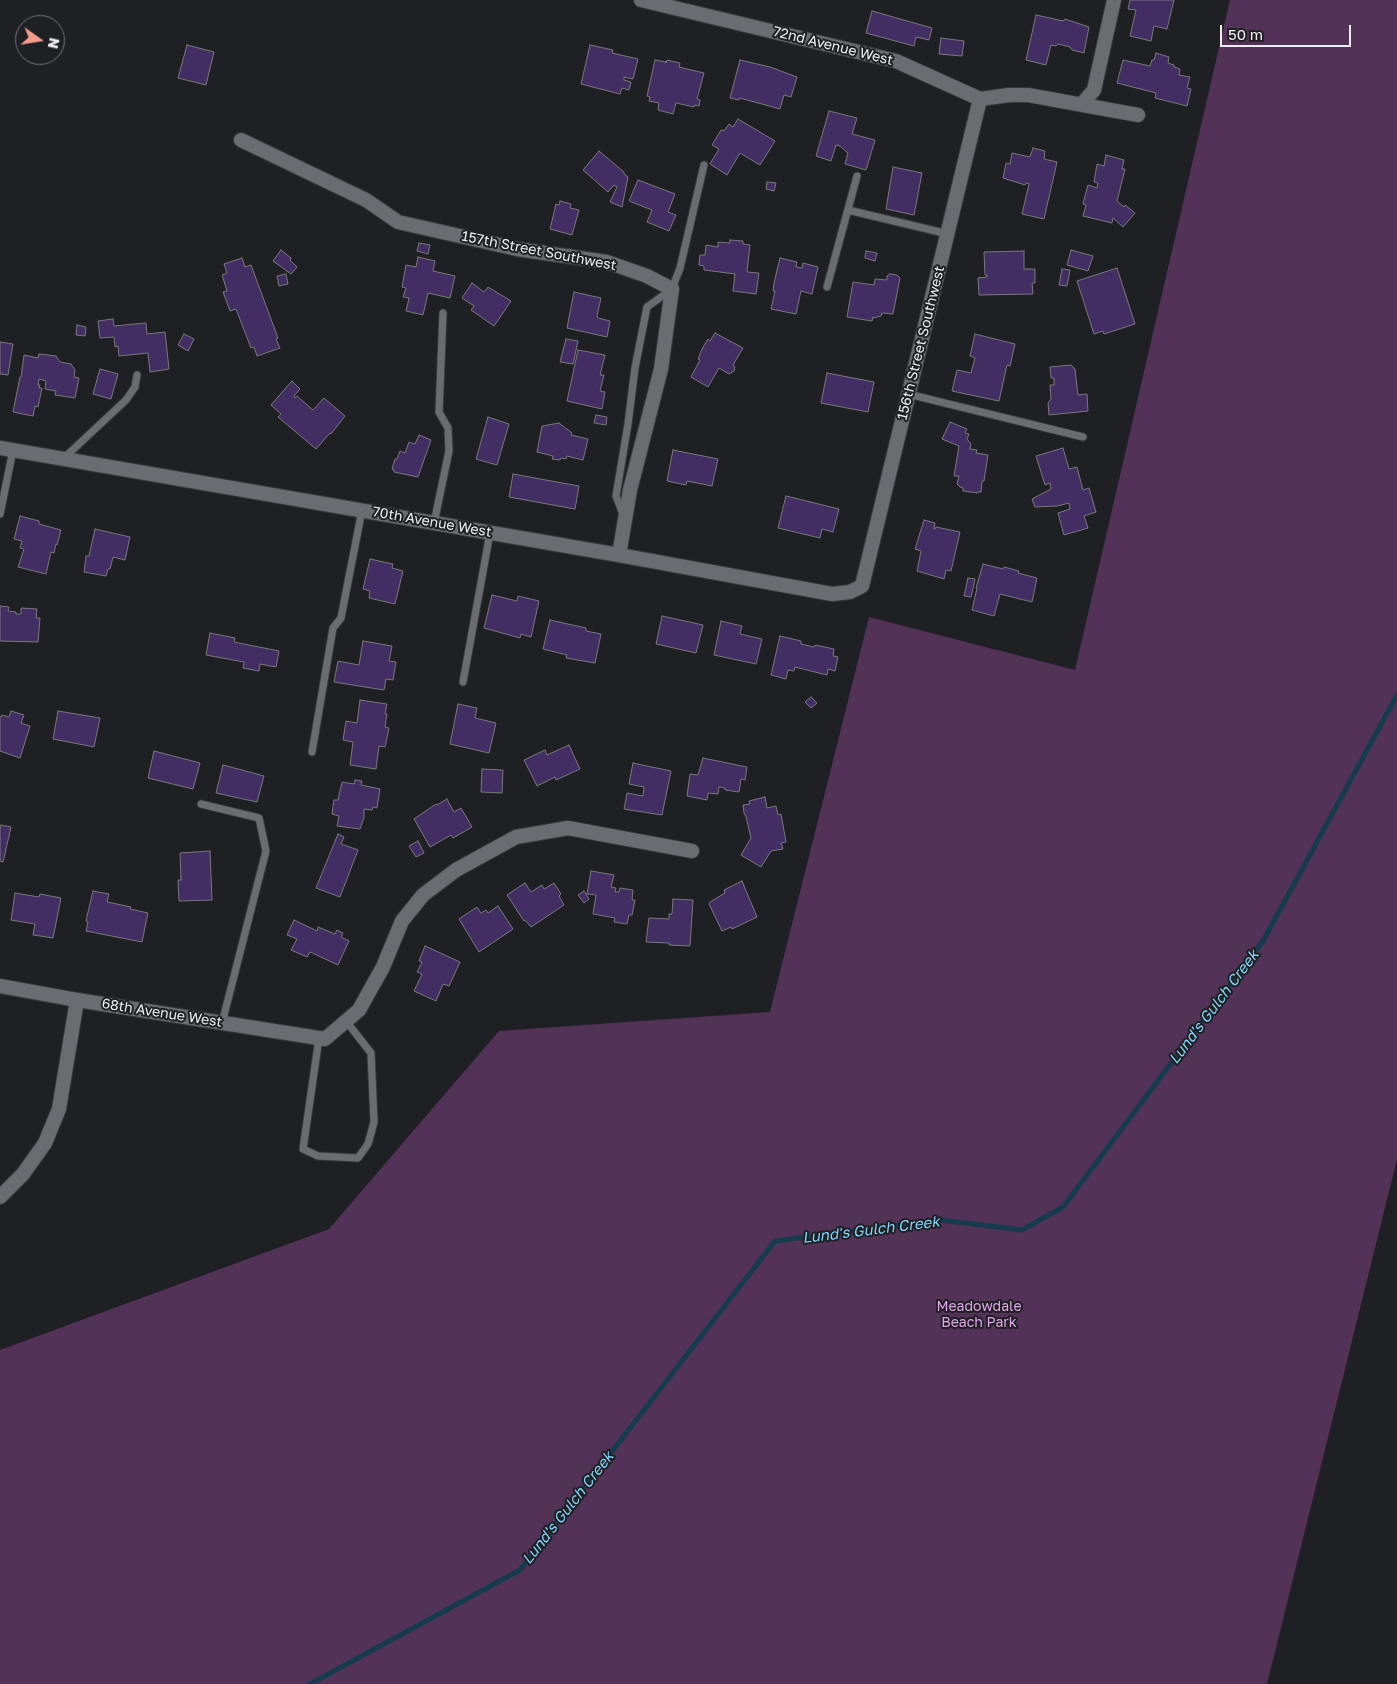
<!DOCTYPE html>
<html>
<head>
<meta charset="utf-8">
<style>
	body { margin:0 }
	#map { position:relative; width:1397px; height:1684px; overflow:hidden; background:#1f2023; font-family:"Golos Text",sans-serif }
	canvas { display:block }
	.north { position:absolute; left:15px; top:15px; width:50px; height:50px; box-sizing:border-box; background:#1f2023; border:1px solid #717275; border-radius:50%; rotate:103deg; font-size:14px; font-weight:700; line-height:20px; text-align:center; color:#edeef0 }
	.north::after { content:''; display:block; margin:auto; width:18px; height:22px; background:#f49d8c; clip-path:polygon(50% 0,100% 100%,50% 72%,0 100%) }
	.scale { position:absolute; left:1220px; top:25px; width:131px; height:22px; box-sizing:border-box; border:2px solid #edeef0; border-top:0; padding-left:6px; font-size:15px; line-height:18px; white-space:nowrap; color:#edeef0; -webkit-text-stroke:4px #1f2023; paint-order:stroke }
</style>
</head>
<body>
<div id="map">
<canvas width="1397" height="1684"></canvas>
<div class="north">N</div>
<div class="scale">50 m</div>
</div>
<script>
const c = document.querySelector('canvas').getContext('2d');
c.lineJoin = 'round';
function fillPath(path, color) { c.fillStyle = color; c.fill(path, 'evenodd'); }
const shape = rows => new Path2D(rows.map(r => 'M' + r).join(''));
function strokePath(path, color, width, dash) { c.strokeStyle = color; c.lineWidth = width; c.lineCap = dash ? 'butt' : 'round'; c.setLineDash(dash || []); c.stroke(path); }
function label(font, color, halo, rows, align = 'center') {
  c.font = font + ' "Golos Text",sans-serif'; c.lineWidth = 4; c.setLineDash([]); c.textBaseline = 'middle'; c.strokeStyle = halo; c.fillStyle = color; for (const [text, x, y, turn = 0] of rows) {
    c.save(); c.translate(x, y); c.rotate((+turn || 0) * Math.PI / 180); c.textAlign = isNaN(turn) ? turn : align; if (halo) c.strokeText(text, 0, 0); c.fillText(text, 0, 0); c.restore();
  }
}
const green = shape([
	[1230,0,1397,0,1397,1159,1267,1684,0,1684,0,1350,329,1229,499,1031,770,1012,869,617,1075,670]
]);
const stream = shape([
	[310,1684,520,1570,775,1241,941,1220,1022,1230,1063,1207,1263,941,1397,695]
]);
const building = shape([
	[1130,0,1174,0,1167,29,1154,26,1151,41,1130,36,1136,10,1128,9,1130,0],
	[872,11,932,28,929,40,916,37,914,46,866,33,872,11],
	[1036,15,1063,21,1065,19,1089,27,1084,53,1072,50,1070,47,1058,44,1056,46,1051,45,1046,65,1026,60,1036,15],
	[941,38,964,41,962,56,939,54,941,38],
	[187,45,214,52,206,85,178,78,187,45],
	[590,45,613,50,612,53,638,59,633,79,624,77,624,80,631,82,629,90,622,88,620,94,581,84,590,45],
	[1156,53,1169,57,1168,63,1174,65,1174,67,1180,69,1179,75,1190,77,1187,88,1191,89,1187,106,1155,98,1156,93,1117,83,1123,60,1150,66,1152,60,1154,60,1156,53],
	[655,60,666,62,666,63,667,60,680,63,679,67,704,73,697,99,700,100,699,106,695,105,694,107,676,103,673,114,658,110,659,103,649,101,650,97,647,96,655,60],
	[740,60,770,67,797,77,791,97,784,95,780,109,740,98,739,100,730,98,740,60],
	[829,111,857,118,852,134,875,140,866,170,845,164,848,153,840,146,836,145,831,161,816,156,829,111],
	[738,119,775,141,760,165,740,153,727,175,710,164,719,149,712,145,721,130,724,131,729,124,733,127,738,119],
	[1033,148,1045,151,1044,159,1057,162,1044,219,1022,214,1029,184,1026,183,1025,185,1003,178,1006,163,1010,164,1012,153,1030,157,1033,148],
	[599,151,624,172,624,174,628,177,622,207,610,202,617,187,614,185,608,192,583,170,599,151],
	[1106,155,1124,160,1122,169,1125,169,1117,201,1124,207,1125,205,1135,213,1123,227,1113,218,1112,223,1083,216,1086,205,1083,204,1088,185,1097,188,1098,183,1094,182,1097,164,1104,166,1106,155],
	[893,167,922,173,914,215,886,209,893,167],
	[638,180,675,194,668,212,676,215,669,231,647,222,652,210,629,201,638,180],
	[767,182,776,183,774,191,766,189,767,182],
	[560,201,571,204,570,208,579,210,572,235,550,229,556,204,559,205,560,201],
	[730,240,743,241,743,244,750,245,747,272,759,273,756,294,733,291,735,274,704,270,704,266,699,265,700,255,705,255,706,245,718,247,718,242,730,243,730,240],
	[419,243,430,245,428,254,417,251,419,243],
	[281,250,291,258,290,260,297,267,291,274,273,261,281,250],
	[1071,250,1093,256,1088,271,1067,265,1071,250],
	[866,251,877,253,875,261,865,258,866,251],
	[1024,251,1024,269,1035,269,1035,283,1032,283,1033,294,979,295,978,278,987,277,987,275,985,275,984,252,1024,251],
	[418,257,435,261,433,271,455,276,450,298,428,293,423,315,406,311,409,298,403,297,406,288,402,287,406,265,416,267,418,257],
	[242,258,245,267,251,265,278,338,276,339,280,348,257,356,254,347,251,348,236,309,230,311,223,292,227,291,222,275,227,273,224,264,242,258],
	[780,258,797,262,796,267,802,268,803,263,818,267,812,294,801,291,796,314,771,309,775,291,773,291,774,283,780,258],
	[1117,268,1135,324,1104,334,1103,331,1094,334,1077,281,1117,268],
	[1062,269,1070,270,1067,286,1059,285,1062,269],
	[286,274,288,284,279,286,277,276,286,274],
	[890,274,897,275,900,278,893,314,882,313,881,316,873,318,873,317,872,321,847,317,853,282,874,285,875,279,887,280,887,276,890,274],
	[472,283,484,292,488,287,511,301,494,326,471,310,474,306,462,298,472,283],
	[574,292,601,298,597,316,598,318,610,321,607,337,567,328,574,292],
	[113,319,114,326,146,323,147,334,165,332,169,369,150,372,148,353,119,356,118,346,115,347,114,337,100,338,98,321,113,319],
	[77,325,86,327,85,336,76,335,77,325],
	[715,333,743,348,733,365,735,367,734,371,729,374,719,368,708,387,691,377,700,360,698,359,703,347,708,339,710,341,715,333],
	[184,334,194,339,188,351,178,345,184,334],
	[975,334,1015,344,1010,366,1007,365,999,401,952,391,957,370,971,373,975,358,970,356,975,334],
	[566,339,578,341,573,364,560,362,566,339],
	[0,342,13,344,8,375,0,374,0,342],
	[578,350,605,355,600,375,604,375,600,391,605,392,602,409,567,401,578,350],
	[39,354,56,356,60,362,71,364,75,370,74,377,79,378,75,398,55,395,56,391,45,389,46,381,39,379,38,385,40,385,39,388,42,388,38,407,35,406,33,416,13,412,20,377,21,377,24,355,38,358,39,354],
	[1071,365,1075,369,1078,395,1087,394,1088,411,1049,415,1048,403,1051,399,1050,385,1054,385,1054,378,1051,378,1050,367,1071,365],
	[100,369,118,374,111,399,93,394,100,369],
	[827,373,874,382,868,412,821,403,827,373],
	[292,381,300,389,294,396,295,398,297,396,313,410,324,398,345,416,331,434,330,433,316,449,278,417,281,414,271,405,292,381],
	[596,415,607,417,606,425,594,423,596,415],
	[488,417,509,424,497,465,476,459,488,417],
	[950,422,967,429,965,433,969,434,967,439,971,444,970,449,977,450,976,453,988,455,984,481,982,481,981,492,978,492,978,493,963,491,963,488,960,487,957,484,959,476,954,476,959,446,942,439,950,422],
	[559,423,572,433,571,435,588,439,583,460,567,456,566,459,561,458,560,460,552,459,553,456,537,452,542,426,559,423],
	[419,435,431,440,418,477,394,472,394,470,392,469,395,459,397,459,400,451,405,453,409,442,415,444,419,435],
	[1063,448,1069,469,1077,467,1083,490,1089,488,1096,512,1084,516,1088,528,1064,535,1058,513,1070,509,1069,503,1057,506,1035,507,1032,499,1051,489,1050,483,1045,485,1036,456,1063,448],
	[673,450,718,459,712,486,687,481,686,485,667,481,673,450],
	[513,474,579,486,575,509,509,497,513,474],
	[786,496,839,509,833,532,822,529,820,538,778,528,786,496],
	[20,516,39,521,39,524,61,530,57,545,56,544,54,553,51,552,46,574,18,567,24,549,20,548,22,541,14,539,20,516],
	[924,520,935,523,934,529,935,529,936,527,960,532,951,571,946,570,944,579,917,571,921,551,915,549,924,520],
	[95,529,130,537,125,560,113,557,110,569,108,569,106,576,84,572,86,556,89,556,95,529],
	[370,559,393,564,392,568,403,571,395,604,369,598,370,591,363,589,370,559],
	[983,564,1003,569,1004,567,1019,571,1018,573,1037,578,1032,602,1000,594,994,616,972,610,977,588,976,588,983,564],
	[968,578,975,579,971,597,964,596,968,578],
	[492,595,517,601,518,596,539,601,531,637,521,634,520,638,484,628,492,595],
	[0,606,9,607,8,611,16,612,16,614,21,614,21,608,37,609,36,618,40,618,38,642,0,641,0,606],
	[662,616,703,625,696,653,656,644,662,616],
	[550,620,586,628,586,631,601,634,595,663,566,658,567,655,543,649,550,620],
	[721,621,742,626,740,634,762,639,756,664,714,655,721,621],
	[210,633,235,638,234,642,279,651,276,667,260,664,259,671,243,668,244,662,206,655,210,633],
	[780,636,801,641,801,644,814,647,815,645,834,649,833,656,838,657,835,671,828,669,827,675,795,667,794,671,788,670,786,679,771,675,780,636],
	[363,641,392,646,389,661,396,662,393,680,386,679,384,690,334,682,338,661,359,665,363,641],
	[811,697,817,703,811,708,805,702,811,697],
	[360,700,387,704,385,714,387,714,385,727,389,728,385,747,379,746,376,769,350,765,353,742,343,740,346,721,357,723,360,700],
	[458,704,477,708,475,718,496,723,489,753,450,744,458,704],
	[11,711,24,715,21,723,30,726,20,758,0,751,0,717,1,717,2,715,9,717,11,711],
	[58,711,100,718,94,747,53,739,58,711],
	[569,745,580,769,556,780,555,777,537,786,524,760,545,750,547,755,569,745],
	[154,751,200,763,193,789,148,778,154,751],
	[703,758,747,767,745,780,741,779,739,792,725,790,725,788,719,787,718,794,708,793,707,800,687,796,690,774,698,775,703,758],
	[633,763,671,771,662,815,624,809,627,793,643,796,644,787,629,784,633,763],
	[223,765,264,776,257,802,216,793,223,765],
	[482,769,503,770,502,793,481,792,482,769],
	[355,780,362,781,361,785,380,789,377,808,373,807,372,810,364,809,364,817,360,829,337,826,339,816,332,814,334,800,338,800,342,782,354,784,355,780],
	[765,797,767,808,776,806,778,815,781,814,786,842,781,843,783,849,771,851,761,867,741,855,751,838,746,817,744,813,743,805,750,804,749,801,765,797],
	[447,799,454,812,461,808,472,827,453,838,451,835,430,847,414,819,436,804,437,805,447,799],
	[1,825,11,827,3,862,0,861,0,829,1,825],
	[338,834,344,837,341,844,358,850,340,897,316,888,338,834],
	[418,841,424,853,416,857,409,846,418,841],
	[210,851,212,900,179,901,178,880,181,880,180,853,210,851],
	[591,871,614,875,611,887,616,888,615,892,619,892,620,888,633,890,632,900,635,900,632,915,629,915,627,924,614,922,615,918,593,914,596,895,587,894,591,871],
	[742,881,757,917,732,929,731,927,722,931,709,904,710,902,725,893,724,890,742,881],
	[525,883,531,892,542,885,544,889,554,883,561,894,559,896,564,905,531,927,525,920,524,921,507,895,525,883],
	[93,891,109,894,107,902,131,907,130,909,148,913,142,942,86,931,88,922,86,921,93,891],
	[584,891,589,899,584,903,578,895,584,891],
	[15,893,39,897,40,894,61,898,53,938,33,935,35,924,11,920,15,893],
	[673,899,693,900,690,946,669,945,669,943,646,942,649,918,669,919,669,914,672,914,673,899],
	[498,906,513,929,479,952,459,919,477,907,481,913,486,910,488,913,498,906],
	[294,920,317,931,318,927,335,934,337,930,343,933,341,937,349,941,338,965,310,952,307,957,291,950,297,939,287,935,294,920],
	[425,946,460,962,449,986,443,984,436,1001,414,991,422,974,417,972,422,962,419,961,425,946]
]);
const service = shape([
	[848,210,948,234],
	[827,287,857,176],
	[908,394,1083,437],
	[64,458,126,400,135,387,137,375],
	[0,514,13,450],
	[623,514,616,496,628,424,635,368,647,307,672,289,680,268,704,165],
	[434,523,449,451,448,428,439,412,443,313],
	[463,682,490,533],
	[312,752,333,628,341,618,362,510],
	[201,804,259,818,266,851,222,1023],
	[319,1038,303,1149,318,1156,358,1158,368,1144,374,1122,371,1053,346,1021]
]);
const minor = shape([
	[641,0,896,61,980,99,1009,95,1028,95,1138,115],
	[1082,104,1094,90,1114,0],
	[241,140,366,200,398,222,517,249,607,262,647,276,672,289,661,369,630,490,619,555],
	[0,448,619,555,832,594,850,592,862,586,980,99],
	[0,986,77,1000,325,1039,359,1010,383,967,402,921,423,895,456,870,516,837,568,828,692,851],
	[0,1197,23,1174,45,1143,59,1109,77,1000]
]);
const streetNames = [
	["72nd Avenue West",833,46,14],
	["157th Street Southwest",539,251,11],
	["156th Street Southwest",921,343,-76],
	["70th Avenue West",432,522,10],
	["68th Avenue West",162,1013,9]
];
const parkNames = [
	["Meadowdale",979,1307],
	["Beach Park",979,1323]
];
const waterNames = [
	["Lund's Gulch Creek",1214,1007,-53],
	["Lund's Gulch Creek",871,1230,-7],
	["Lund's Gulch Creek",568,1508,-52]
];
fillPath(green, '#533257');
strokePath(stream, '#153c4e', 5);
fillPath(building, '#422e62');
strokePath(building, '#7a797e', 1);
strokePath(service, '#3b3b3e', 9);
strokePath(minor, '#3b3b3e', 16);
strokePath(service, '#6b6c71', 7);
strokePath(minor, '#6b6c71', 14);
label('14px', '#edeef0', '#1f2023', streetNames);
label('14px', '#e4a5ec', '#1f2023', parkNames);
label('italic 15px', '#84d4fb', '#1f2023', waterNames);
</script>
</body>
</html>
